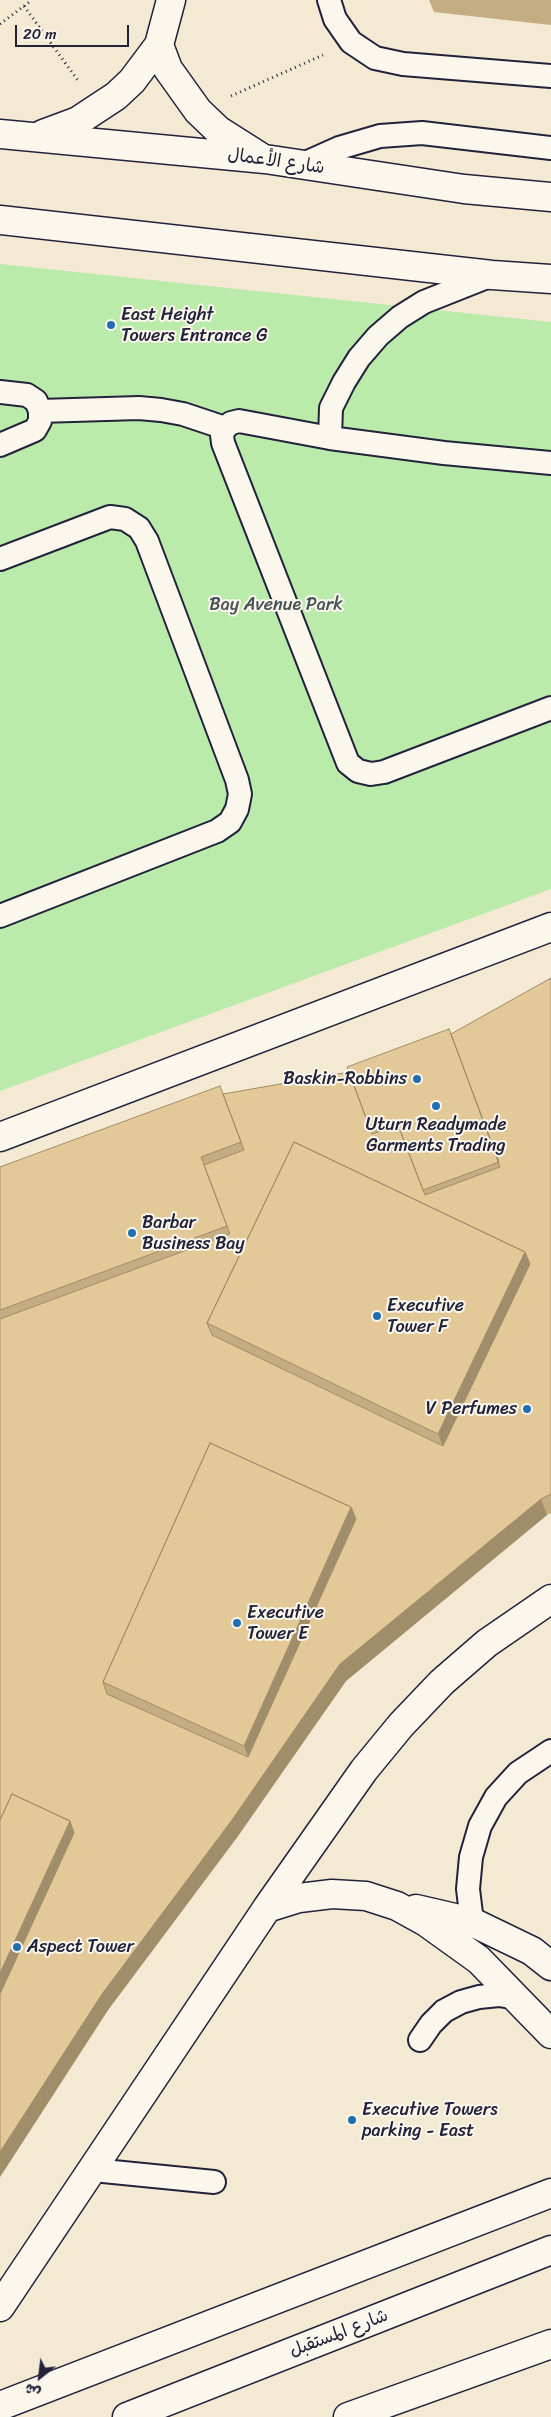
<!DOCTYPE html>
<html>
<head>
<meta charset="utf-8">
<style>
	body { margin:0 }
	#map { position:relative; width:551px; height:2417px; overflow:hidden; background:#f4e9d3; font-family:Sriracha,"Playpen Sans Arabic",sans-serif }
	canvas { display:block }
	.north { position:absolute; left:15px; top:2352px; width:50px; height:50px; -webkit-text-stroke:4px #fbf7ec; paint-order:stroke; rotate:209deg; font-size:14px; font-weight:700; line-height:20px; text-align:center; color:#22223b }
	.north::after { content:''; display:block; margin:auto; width:18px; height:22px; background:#22223b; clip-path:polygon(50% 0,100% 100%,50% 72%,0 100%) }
	.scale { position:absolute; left:15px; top:25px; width:114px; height:22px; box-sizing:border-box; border:2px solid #22223b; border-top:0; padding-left:6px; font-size:15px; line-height:18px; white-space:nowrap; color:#22223b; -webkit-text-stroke:4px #fbf7ec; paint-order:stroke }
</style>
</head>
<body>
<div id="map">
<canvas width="551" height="2417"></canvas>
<div class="north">ش</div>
<div class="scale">20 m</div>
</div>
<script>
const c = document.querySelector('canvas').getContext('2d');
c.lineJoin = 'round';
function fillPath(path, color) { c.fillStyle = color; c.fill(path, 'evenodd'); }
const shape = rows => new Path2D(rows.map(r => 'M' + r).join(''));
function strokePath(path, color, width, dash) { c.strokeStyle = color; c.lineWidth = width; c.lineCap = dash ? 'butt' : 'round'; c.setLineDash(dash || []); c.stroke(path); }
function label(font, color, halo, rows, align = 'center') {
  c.font = font + ' Sriracha,"Playpen Sans Arabic",sans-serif'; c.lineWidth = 4; c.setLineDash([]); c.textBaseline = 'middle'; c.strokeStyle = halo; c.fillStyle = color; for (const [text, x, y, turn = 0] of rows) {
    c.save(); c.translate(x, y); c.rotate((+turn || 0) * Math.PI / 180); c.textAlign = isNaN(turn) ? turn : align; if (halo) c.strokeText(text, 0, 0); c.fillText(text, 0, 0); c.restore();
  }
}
const green = shape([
	[0,264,551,322,551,889,0,1091]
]);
const path = shape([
	[24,6,79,82],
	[0,24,32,0],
	[231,96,323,55]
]);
const service = shape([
	[329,0,335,19,351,42,375,58,403,64,551,76],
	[301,165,339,148,380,136,422,133,551,148],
	[0,392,27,395,36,401,40,411,40,421,35,430,0,445],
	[40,411,139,408,161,410,183,414,225,428],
	[330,438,331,408,344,382,359,358,378,336,400,317,424,302,492,275],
	[551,463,444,453,330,438,239,421,231,423,225,428,222,435,223,443,348,763,358,771,371,774,384,772,551,708],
	[0,559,110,517,125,519,139,528,147,541,237,780,240,794,237,809,230,822,217,831,0,916],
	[472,1922,468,1889,471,1857,480,1826,496,1797,518,1773,551,1751],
	[420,2040,431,2024,444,2011,461,2002,479,1997,499,1995,517,1998],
	[93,2170,214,2182]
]);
const pedestrian = shape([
	[0,1137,551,927]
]);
const minor = shape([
	[267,1908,299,1898,332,1894,366,1896,397,1906,426,1922,479,1960,551,2034],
	[416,1909,472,1922,532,1951,551,1966],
	[0,2307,267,1908,364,1770,401,1725,442,1682,487,1643,551,1599],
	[0,2406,551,2193]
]);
const tertiary = shape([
	[159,45,168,69,198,111,218,130,259,156],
	[0,134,265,159,464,189,551,197],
	[43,134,78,121,116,96,132,81,159,45,171,0],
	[0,220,492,275,551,279],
	[127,2417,551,2250]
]);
const secondary = shape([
	[348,2417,551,2344]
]);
const wall = shape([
	[429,0,551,0,551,25,434,12],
	[551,978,551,1513,547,1515,346,1681,238,1836,108,2010,0,2177,0,1167,223,1094,349,1072,451,1034]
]);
const shadedWall = shape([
	[525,1252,536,1280,449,1462,438,1434],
	[541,1499,547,1515,346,1681,238,1836,108,2010,0,2177,0,2152,102,1994,340,1664],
	[351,1507,362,1535,254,1774,244,1746],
	[70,1821,80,1849,0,2023,0,1973]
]);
const building = shape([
	[551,978,551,1494,541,1499,340,1664,232,1820,102,1994,0,2152,0,1994,74,1833,70,1821,12,1794,0,1820,0,1319,230,1234,204,1165,244,1150,223,1094,349,1072,372,1134,398,1125,425,1195,500,1167,451,1034,551,978],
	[294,1142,525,1252,530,1264,443,1446,212,1335,207,1323,294,1142],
	[210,1443,351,1507,356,1519,248,1757,107,1694,103,1682,210,1443],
	[449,1029,499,1162,423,1190,396,1120,370,1129,347,1067,449,1029],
	[220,1086,241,1142,201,1157,227,1226,0,1310,0,1167,220,1086],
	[294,1142,525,1252,438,1434,207,1323,294,1142],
	[210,1443,351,1507,244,1746,103,1682,210,1443],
	[12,1794,70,1821,0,1973,0,1820,12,1794]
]);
const markers = [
	[111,325,5,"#1f6fb2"],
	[417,1079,5,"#1f6fb2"],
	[436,1106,5,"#1f6fb2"],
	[132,1233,5,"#1f6fb2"],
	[377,1316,5,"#1f6fb2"],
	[527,1409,5,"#1f6fb2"],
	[237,1623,5,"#1f6fb2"],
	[17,1947,5,"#1f6fb2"],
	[352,2120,5,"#1f6fb2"]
];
const streetNames = [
	["شارع الأعمال",276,162,8],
	["شارع المستقبل",339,2334,-21]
];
const poiNames = [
	["East Height",121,315],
	["Towers Entrance G",121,336],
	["Baskin-Robbins",407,1079,"right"],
	["Uturn Readymade",436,1125,"center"],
	["Garments Trading",436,1146,"center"],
	["Barbar",142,1223],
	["Business Bay",142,1244],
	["Executive",387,1306],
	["Tower F",387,1327],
	["V Perfumes",517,1409,"right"],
	["Executive",247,1613],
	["Tower E",247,1634],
	["Aspect Tower",27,1947],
	["Executive Towers",362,2110],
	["parking - East",362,2131]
];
const parkNames = [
	["Bay Avenue Park",276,605]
];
fillPath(green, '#baebab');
strokePath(service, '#22223b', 26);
strokePath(pedestrian, '#22223b', 31);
strokePath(minor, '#22223b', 31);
strokePath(tertiary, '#22223b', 31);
strokePath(secondary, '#22223b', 31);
strokePath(path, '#22223b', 3, [1, 4]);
strokePath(service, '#fbf7ec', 22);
strokePath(pedestrian, '#fbf7ec', 28);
strokePath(minor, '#fbf7ec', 28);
strokePath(tertiary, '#fbf7ec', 28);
strokePath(secondary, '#fbf7ec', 28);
fillPath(wall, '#c4ad83');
fillPath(shadedWall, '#a08d6a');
fillPath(building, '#e4c998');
strokePath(building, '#a08d6a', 1);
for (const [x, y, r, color] of markers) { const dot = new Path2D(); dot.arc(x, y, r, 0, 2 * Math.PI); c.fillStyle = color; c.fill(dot); strokePath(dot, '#fbf7ec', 2); }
label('18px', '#22223b', '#fbf7ec', streetNames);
label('18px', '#22223b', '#fbf7ec', poiNames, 'left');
label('18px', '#485457', '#fbf7ec', parkNames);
</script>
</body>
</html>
